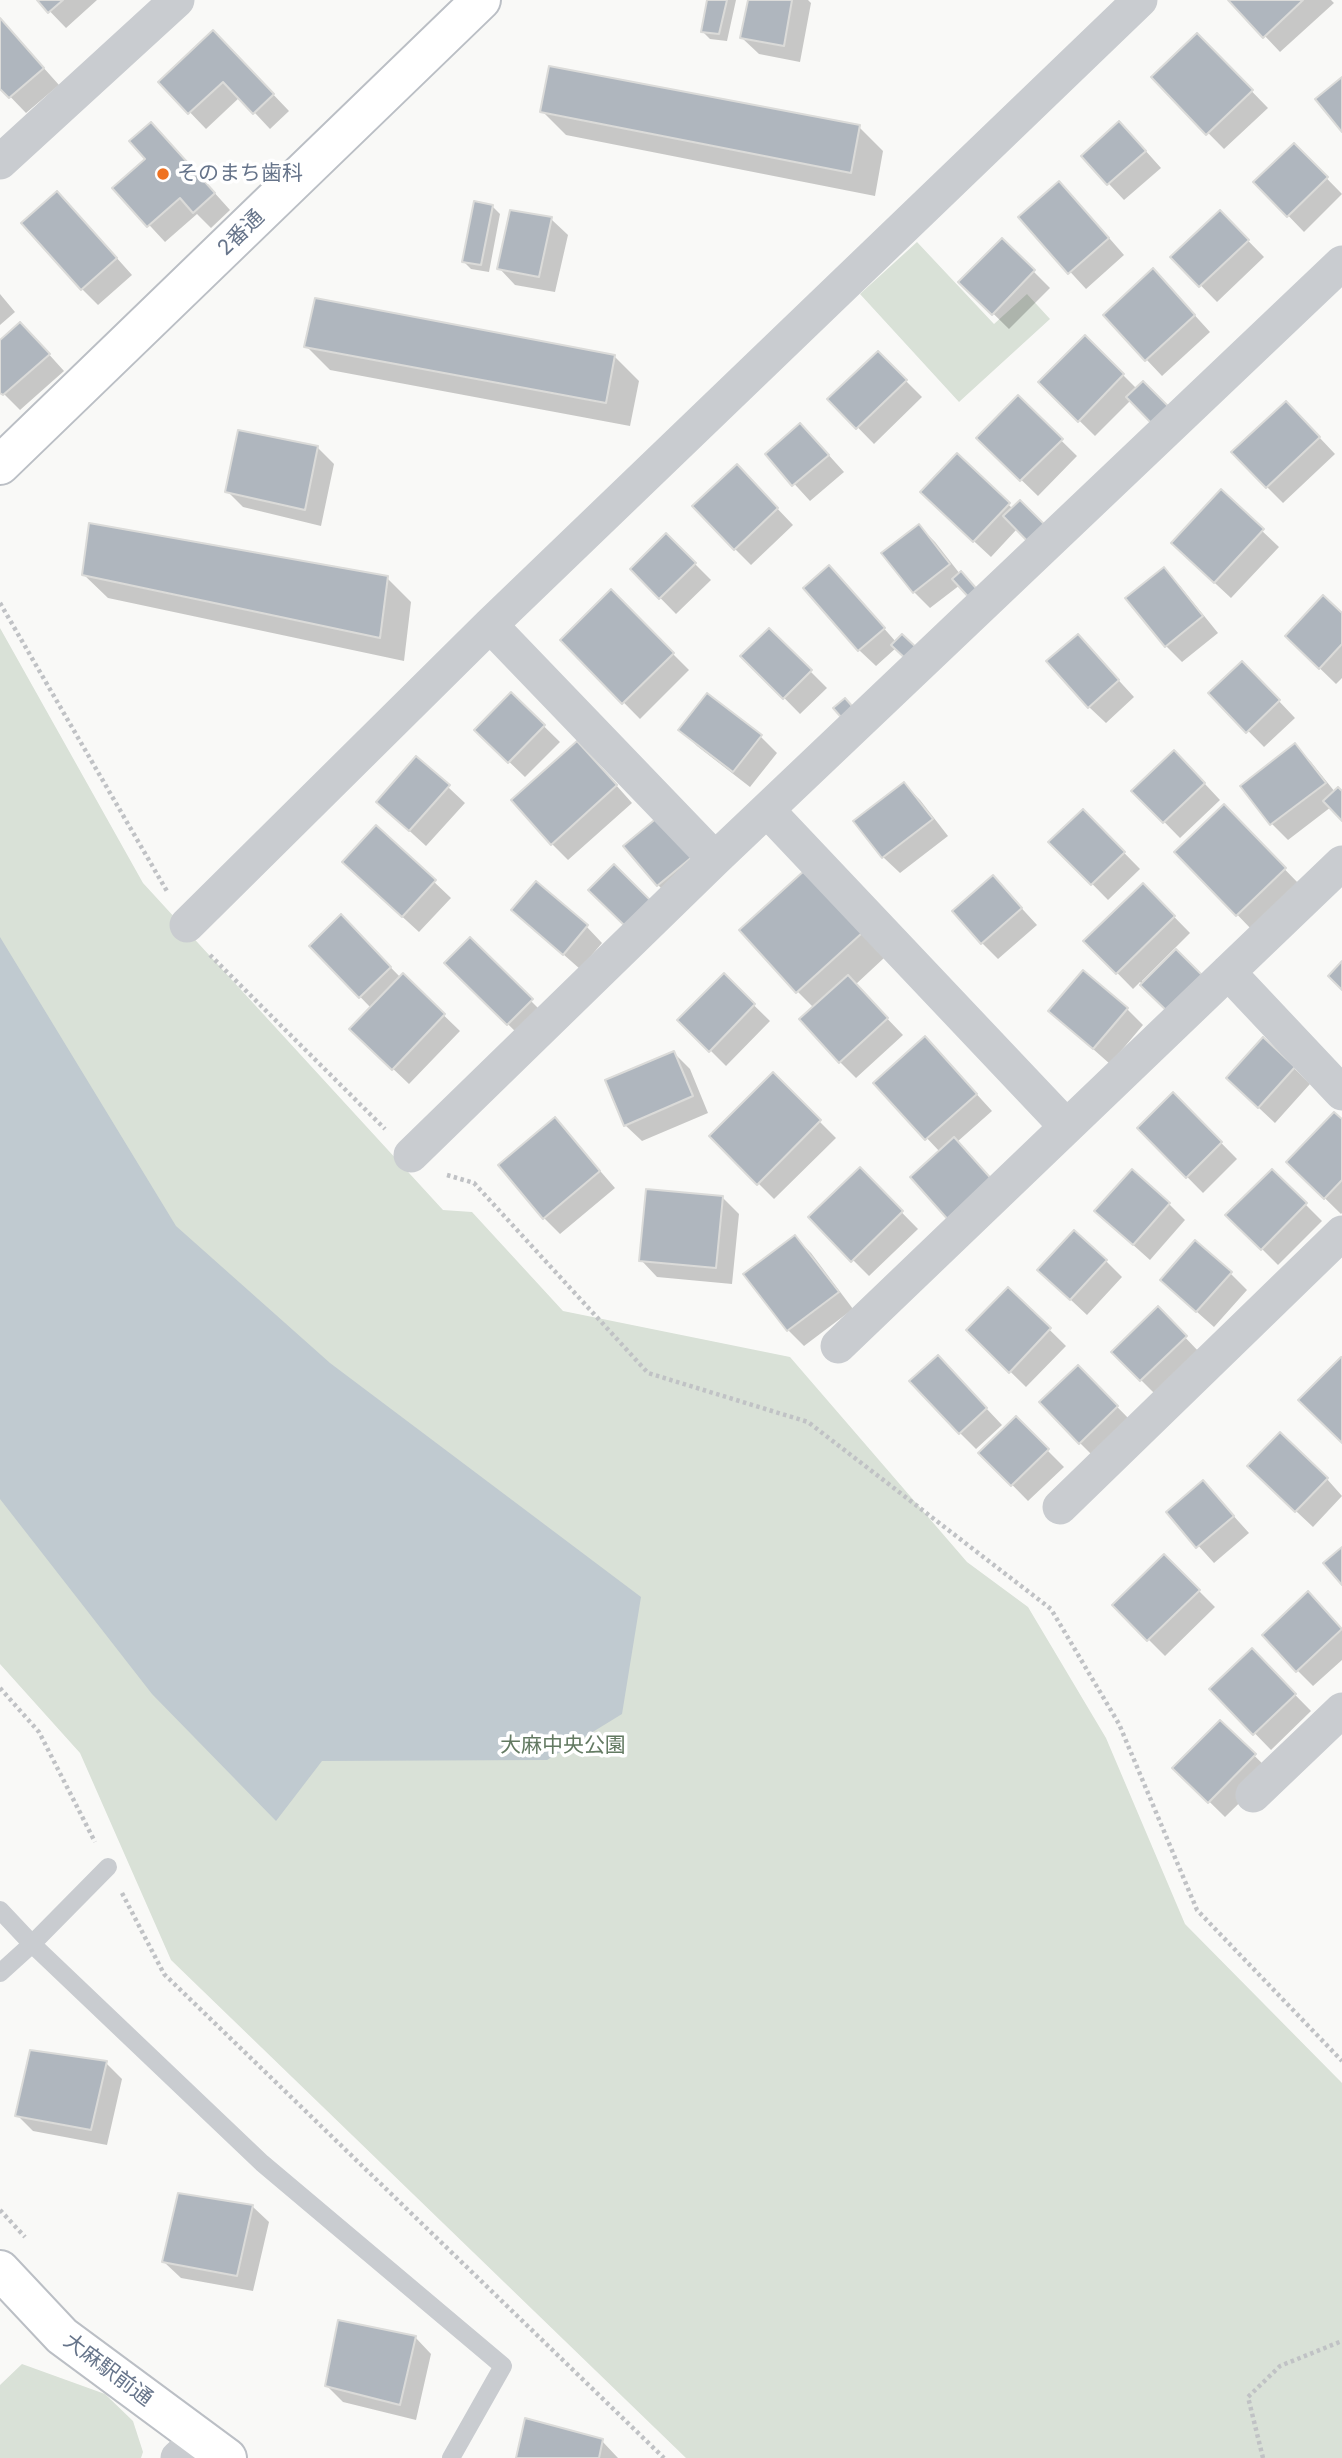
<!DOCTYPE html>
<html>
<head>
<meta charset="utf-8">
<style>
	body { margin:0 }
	canvas { display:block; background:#f9f9f7 }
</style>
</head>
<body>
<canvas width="1342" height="2458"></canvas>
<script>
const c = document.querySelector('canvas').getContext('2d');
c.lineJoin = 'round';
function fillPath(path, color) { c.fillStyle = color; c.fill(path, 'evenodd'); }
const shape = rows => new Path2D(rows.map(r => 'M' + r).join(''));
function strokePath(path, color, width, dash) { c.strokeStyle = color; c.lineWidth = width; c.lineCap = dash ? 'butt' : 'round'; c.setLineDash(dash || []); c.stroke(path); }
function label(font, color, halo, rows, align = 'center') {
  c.font = font + ' Inter,"Noto Sans JP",sans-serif'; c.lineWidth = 7; c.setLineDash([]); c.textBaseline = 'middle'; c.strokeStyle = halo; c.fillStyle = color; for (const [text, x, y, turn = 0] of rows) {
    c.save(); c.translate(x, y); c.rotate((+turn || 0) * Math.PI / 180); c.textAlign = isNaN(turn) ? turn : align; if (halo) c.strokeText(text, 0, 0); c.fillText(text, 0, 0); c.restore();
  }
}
const green = shape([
	[917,242,994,324,1027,294,1050,319,959,402,860,294],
	[0,628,143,883,443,1210,472,1212,563,1311,790,1357,967,1562,1028,1607,1106,1738,1185,1924,1342,2083,1342,2458,686,2458,171,1960,80,1753,0,1664],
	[22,2364,105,2394,133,2421,143,2452,141,2458,0,2458,0,2385]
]);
const water = shape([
	[0,937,176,1226,330,1363,641,1597,622,1714,547,1760,322,1761,276,1821,152,1694,0,1499]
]);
const shadow = shape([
	[39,0,97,0,66,28],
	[708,0,736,0,727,41,710,39,703,32],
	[750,0,808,0,811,3,800,62,759,54,742,38],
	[1231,0,1331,0,1334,3,1280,52],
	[0,19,59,85,26,113,0,86],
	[1197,35,1268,108,1224,149,1153,77],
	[229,48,289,111,270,129,240,97,206,129,161,82],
	[542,111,859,127,883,151,875,196,566,135],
	[167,140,230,210,211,228,197,214,165,242,115,188],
	[1136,140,1161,168,1124,200,1083,156],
	[1294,145,1342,194,1304,232,1256,182],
	[1075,199,1124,255,1086,289,1020,217],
	[492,206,500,214,489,272,471,269,463,261],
	[73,209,132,275,98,305,82,289],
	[1220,212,1264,257,1217,302,1173,257],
	[551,219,568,235,555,292,515,285,499,268],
	[1002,240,1050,288,1009,329,961,282],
	[1169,287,1210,332,1162,376,1146,359],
	[0,294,15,312,0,325],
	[1085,337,1137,389,1131,400,1095,436,1040,382],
	[36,340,64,371,20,410,0,390,0,342],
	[306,346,615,357,639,381,630,426,330,370],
	[878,353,922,397,874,444,830,399],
	[1018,398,1077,456,1038,496,978,438],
	[1302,419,1335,454,1283,503,1267,487],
	[816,441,844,472,810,501,767,454],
	[318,448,334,464,321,526,243,507,227,491],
	[957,455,1013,509,1017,529,991,557,938,508],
	[753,483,793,525,751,565,735,549],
	[1221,492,1279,547,1231,598,1189,559],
	[919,526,935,542,960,574,960,585,930,608,914,592],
	[666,535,711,580,676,614,632,569],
	[1164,570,1180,586,1218,633,1182,662,1166,646],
	[83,574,387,578,411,602,404,661,108,598],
	[845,584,896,642,896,648,876,666,859,650],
	[611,592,689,670,640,719,562,640],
	[1342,615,1342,678,1336,684,1303,652],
	[769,630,827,688,800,714,743,656],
	[1078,636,1134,697,1106,723,1089,707],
	[1258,679,1295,718,1264,747,1211,693],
	[511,694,560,742,525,777,476,730],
	[681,730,760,736,777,753,750,787,697,746],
	[1295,746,1311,762,1335,792,1342,793,1342,818,1331,807,1288,840,1272,824,1243,786],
	[417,758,465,803,426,846,378,802],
	[593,759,632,803,568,860,552,844],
	[1190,768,1220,800,1180,838,1134,791],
	[904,784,920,800,948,836,900,873,883,857,856,821],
	[1224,807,1301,886,1253,931,1177,852],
	[1083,811,1140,869,1108,900,1051,842],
	[658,819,707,874,674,901,658,885],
	[376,827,451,898,419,932,360,878],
	[805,873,884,958,855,985,903,1035,856,1078,840,1062,814,1008,797,991],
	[993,877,1037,925,998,959,982,943],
	[1143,885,1190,933,1142,981,1186,1028,1140,982,1133,989,1086,941],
	[513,910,586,926,602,943,580,969],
	[357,933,401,978,403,976,460,1031,409,1084,368,1045,371,1008,311,946],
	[470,940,547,1017,524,1040,446,963],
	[724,976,770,1021,726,1066,680,1020],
	[1127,1009,1143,1025,1110,1064,1050,1011],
	[674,1053,690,1069,708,1113,642,1141,625,1125],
	[941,1055,992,1111,957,1142,940,1152,875,1083],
	[1294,1068,1310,1084,1275,1123,1244,1094],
	[773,1075,836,1138,774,1199,711,1136],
	[1173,1094,1237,1159,1203,1193,1139,1128],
	[555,1119,615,1188,560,1234,544,1218],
	[1342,1122,1342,1213,1341,1214,1288,1162],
	[860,1170,918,1229,869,1276,810,1217],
	[1272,1171,1322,1221,1278,1265,1228,1215],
	[723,1198,739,1214,732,1284,657,1277,641,1260],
	[1169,1204,1185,1220,1150,1260,1113,1227],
	[795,1237,811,1253,853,1309,804,1346,788,1330],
	[1106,1261,1122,1277,1087,1315,1056,1286],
	[1231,1274,1247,1290,1214,1327,1179,1296],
	[1008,1289,1066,1346,1026,1387,968,1330],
	[1158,1309,1201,1354,1157,1396,1113,1352],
	[1078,1367,1133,1423,1096,1459,1080,1443],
	[954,1374,1002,1425,976,1449,960,1433],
	[1016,1419,1064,1467,1028,1501,981,1453],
	[1327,1479,1342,1496,1313,1527,1265,1482],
	[1203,1482,1249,1533,1214,1563,1168,1512],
	[1164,1556,1215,1607,1165,1656,1114,1605],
	[1324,1610,1342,1629,1342,1660,1313,1686,1297,1670],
	[1252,1651,1311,1711,1271,1750,1212,1689],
	[1220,1722,1271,1772,1225,1817,1175,1768],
	[106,2063,122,2079,107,2145,33,2131,17,2115],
	[252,2206,269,2222,253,2291,181,2278,164,2262],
	[415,2337,431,2354,416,2420,343,2402,327,2386],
	[602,2441,618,2458,518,2458]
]);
const building = shape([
	[37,0,63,0,48,13,37,0],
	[707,0,727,0,719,34,701,32,707,0],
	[748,0,792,0,784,46,740,38,748,0],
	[1228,0,1303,0,1263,38,1228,0],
	[0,18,44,68,9,98,0,89,0,18],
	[213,30,274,94,253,114,223,82,188,114,158,82,213,30],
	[1197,33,1253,90,1206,135,1151,77,1197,33],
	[549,66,860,125,851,173,540,112,549,66],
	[1342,77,1342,132,1315,99,1342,77],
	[1119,121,1146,151,1107,185,1081,156,1119,121],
	[151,122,215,193,193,213,180,198,147,227,112,188,145,159,129,141,151,122],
	[1294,143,1328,177,1287,217,1253,182,1294,143],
	[1059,181,1109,238,1068,274,1018,217,1059,181],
	[57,191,117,258,81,290,21,223,57,191],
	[474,201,493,205,481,265,462,262,474,201],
	[510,210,552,217,539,277,497,269,510,210],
	[1220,210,1249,240,1199,287,1170,257,1220,210],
	[1002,238,1035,270,992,315,958,282,1002,238],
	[1153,268,1195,315,1145,361,1103,315,1153,268],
	[315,298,615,355,606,403,304,347,315,298],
	[20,322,50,354,3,395,0,393,0,340,20,322],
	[1085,335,1124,374,1078,422,1038,382,1085,335],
	[878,351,907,380,856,429,827,399,878,351],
	[1143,381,1172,410,1155,427,1126,397,1143,381],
	[1018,395,1063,439,1020,481,976,438,1018,395],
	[1286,401,1320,437,1266,488,1231,452,1286,401],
	[800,423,829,455,792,486,765,454,800,423],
	[238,430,318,446,305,510,225,492,238,430],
	[957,453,1010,503,973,542,920,492,957,453],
	[737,464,778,508,734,550,692,506,737,464],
	[1221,489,1264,529,1214,583,1171,543,1221,489],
	[1020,500,1050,530,1033,547,1003,516,1020,500],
	[89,523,388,576,380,638,82,575,89,523],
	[919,524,950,564,913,593,881,553,919,524],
	[666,533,696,563,659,599,630,569,666,533],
	[829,565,885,628,858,651,803,588,829,565],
	[1164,567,1203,616,1165,647,1125,598,1164,567],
	[961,571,982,595,973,602,952,579,961,571],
	[611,589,674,653,622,704,560,640,611,589],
	[1323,595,1342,613,1342,644,1319,669,1285,636,1323,595],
	[769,628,812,670,783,699,740,656,769,628],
	[902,634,919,650,909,662,891,645,902,634],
	[1078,634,1119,680,1088,708,1046,661,1078,634],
	[1242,661,1280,700,1246,733,1208,693,1242,661],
	[511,692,545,725,508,763,474,730,511,692],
	[707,693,762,735,733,772,678,730,707,693],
	[845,698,860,715,848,725,833,708,845,698],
	[577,741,617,785,551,845,511,800,577,741],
	[1295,743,1326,783,1270,825,1240,786,1295,743],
	[1174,750,1205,783,1163,823,1131,791,1174,750],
	[416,756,450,785,409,831,376,802,416,756],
	[904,782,933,819,882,858,853,821,904,782],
	[1338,787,1342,791,1342,821,1323,801,1338,787],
	[1224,804,1286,868,1236,916,1174,852,1224,804],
	[1083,809,1125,852,1091,885,1048,842,1083,809],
	[658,817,692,857,657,886,623,846,658,817],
	[376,825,436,880,402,917,342,862,376,825],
	[614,864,650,900,625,926,588,890,614,864],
	[805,870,862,933,796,993,739,930,805,870],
	[993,875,1022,908,981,944,952,911,993,875],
	[536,881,588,925,563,955,511,910,536,881],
	[1143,883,1175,916,1116,974,1083,941,1143,883],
	[341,914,391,967,359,998,309,946,341,914],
	[470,937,533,999,507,1025,444,963,470,937],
	[1176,949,1205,978,1169,1013,1140,985,1176,949],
	[1342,961,1342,990,1328,976,1342,961],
	[1083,970,1128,1008,1093,1049,1048,1011,1083,970],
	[403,973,445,1014,392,1070,349,1029,403,973],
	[724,973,755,1004,709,1052,677,1020,724,973],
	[848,975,888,1018,839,1063,799,1019,848,975],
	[925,1036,977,1094,925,1140,873,1083,925,1036],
	[1263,1037,1295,1067,1258,1108,1226,1078,1263,1037],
	[674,1051,693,1096,624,1126,605,1080,674,1051],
	[773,1072,821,1120,757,1185,709,1136,773,1072],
	[1173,1092,1222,1142,1186,1178,1137,1128,1173,1092],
	[1334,1112,1342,1119,1342,1180,1324,1199,1286,1162,1334,1112],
	[555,1117,600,1171,543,1219,498,1165,555,1117],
	[954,1137,995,1183,951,1223,910,1177,954,1137],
	[860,1167,903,1211,851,1262,808,1217,860,1167],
	[1132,1169,1170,1203,1133,1245,1094,1211,1132,1169],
	[1272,1169,1307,1203,1261,1250,1225,1215,1272,1169],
	[646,1189,723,1196,716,1268,639,1261,646,1189],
	[1074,1230,1107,1260,1070,1300,1037,1270,1074,1230],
	[795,1235,839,1292,787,1331,743,1274,795,1235],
	[1195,1240,1232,1272,1196,1312,1160,1280,1195,1240],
	[1008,1287,1051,1328,1009,1373,966,1330,1008,1287],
	[1158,1306,1187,1336,1140,1381,1111,1352,1158,1306],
	[938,1355,987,1408,959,1434,909,1381,938,1355],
	[1341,1357,1342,1357,1342,1443,1298,1400,1341,1357],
	[1078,1365,1118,1406,1079,1444,1039,1402,1078,1365],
	[1016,1416,1049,1449,1011,1486,978,1453,1016,1416],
	[1280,1432,1328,1478,1295,1512,1247,1466,1280,1432],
	[1203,1480,1234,1516,1196,1548,1166,1512,1203,1480],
	[1342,1547,1342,1585,1323,1563,1342,1547],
	[1164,1554,1200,1590,1147,1641,1112,1605,1164,1554],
	[1308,1591,1342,1629,1296,1672,1262,1635,1308,1591],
	[1252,1648,1296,1694,1253,1735,1209,1689,1252,1648],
	[1220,1720,1256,1754,1208,1803,1172,1768,1220,1720],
	[30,2050,107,2061,91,2130,15,2116,30,2050],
	[178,2193,253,2205,237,2276,162,2262,178,2193],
	[338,2320,416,2336,400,2405,325,2386,338,2320],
	[525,2418,603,2439,599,2458,516,2458,525,2418]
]);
const path = shape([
	[0,603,168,893],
	[210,955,385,1129],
	[447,1175,474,1183,648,1373,808,1422,1051,1609,1119,1724,1197,1910,1342,2061],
	[0,1688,39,1732,95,1842],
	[122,1893,164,1974,664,2458],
	[0,2210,25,2237],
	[1263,2458,1248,2397,1280,2366,1342,2341]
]);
const lane = shape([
	[0,1910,32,1944,262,2163,503,2366,451,2458],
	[0,1973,32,1944,108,1867]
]);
const street = shape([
	[0,162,177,0],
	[490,625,715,859],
	[767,810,1066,1126],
	[187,925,490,625,1140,0],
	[1228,972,1342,1093],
	[411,1155,715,859,1342,263],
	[838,1346,1342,863],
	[1060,1507,1342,1233],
	[1253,1795,1342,1710],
	[178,2458,199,2439]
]);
const secondary = shape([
	[0,465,481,0],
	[0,2270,62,2336,227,2458]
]);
const markers = [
	[163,174,7,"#ef7221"]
];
const poiNames = [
	["そのまち歯科",177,174]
];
const streetNames = [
	["2番通",241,233,-44],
	["大麻駅前通",108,2370,37]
];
const parkNames = [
	["大麻中央公園",563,1746]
];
fillPath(green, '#d9e1d7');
fillPath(water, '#c0cad0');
fillPath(shadow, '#0003');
fillPath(building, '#afb6be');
strokePath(building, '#dbdbd9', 2);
strokePath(secondary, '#bbbfc5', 42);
strokePath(path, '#c0c2c5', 4.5, [3.5, 3.5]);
strokePath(lane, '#c9ccd0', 18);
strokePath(street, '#c9ccd0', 35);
strokePath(secondary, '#fff', 38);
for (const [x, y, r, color] of markers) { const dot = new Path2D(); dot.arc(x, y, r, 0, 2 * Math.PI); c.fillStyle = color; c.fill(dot); strokePath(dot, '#fff', 2.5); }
label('21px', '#66748a', '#fff', poiNames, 'left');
label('21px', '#66748a', '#fff', streetNames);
label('21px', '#637a62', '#fff', parkNames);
</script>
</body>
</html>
